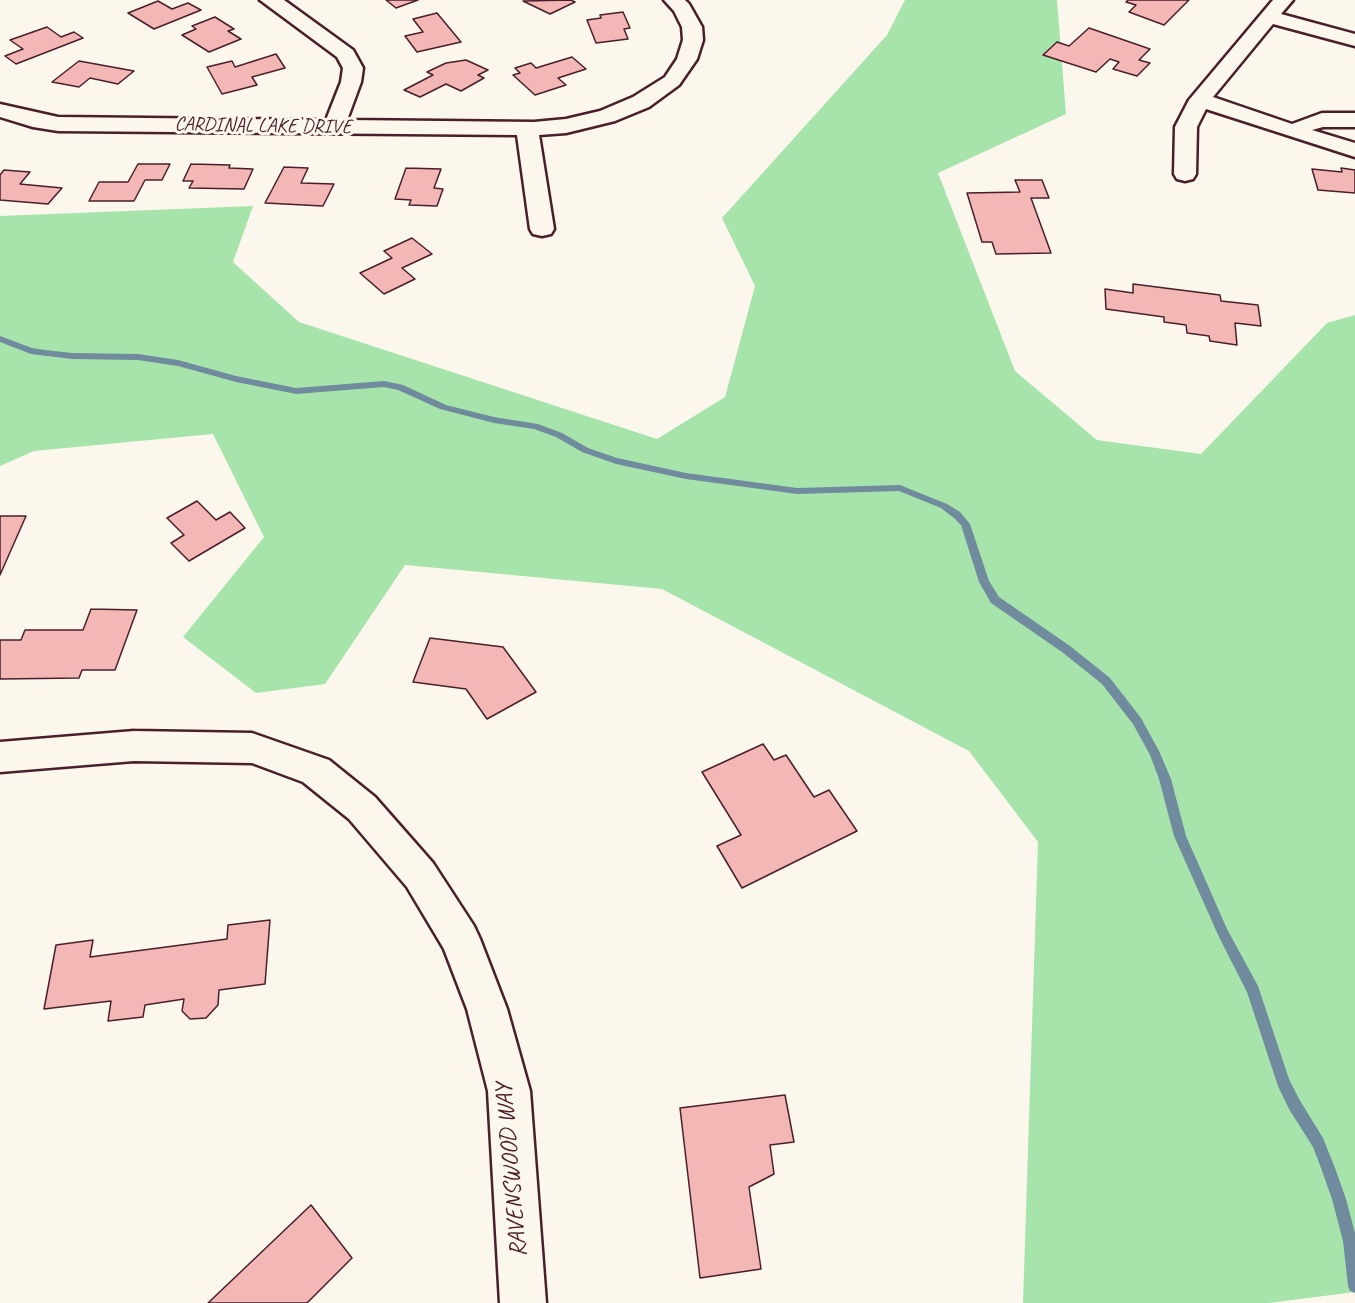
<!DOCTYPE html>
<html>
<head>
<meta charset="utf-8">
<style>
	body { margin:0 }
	canvas { display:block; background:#fbf7ec }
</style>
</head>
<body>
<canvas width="1355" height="1303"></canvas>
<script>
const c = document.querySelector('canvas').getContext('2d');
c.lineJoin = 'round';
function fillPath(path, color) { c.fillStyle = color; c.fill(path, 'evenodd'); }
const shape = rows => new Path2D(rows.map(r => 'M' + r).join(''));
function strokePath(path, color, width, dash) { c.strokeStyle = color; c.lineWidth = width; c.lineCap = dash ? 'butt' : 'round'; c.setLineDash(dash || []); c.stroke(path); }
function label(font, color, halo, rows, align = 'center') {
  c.font = font + ' Caveat,sans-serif'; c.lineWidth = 6; c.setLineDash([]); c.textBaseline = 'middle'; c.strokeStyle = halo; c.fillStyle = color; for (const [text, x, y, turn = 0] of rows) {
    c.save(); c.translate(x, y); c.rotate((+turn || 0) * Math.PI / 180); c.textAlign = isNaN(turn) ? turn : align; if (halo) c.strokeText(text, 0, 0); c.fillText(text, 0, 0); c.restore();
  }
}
const green = shape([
	[905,0,1057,0,1066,114,938,173,1015,371,1097,440,1201,454,1327,323,1355,315,1355,1292,1269,1303,1023,1303,1038,842,969,751,662,589,405,565,325,684,256,693,183,637,264,537,213,434,34,451,0,466,0,216,253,206,233,262,299,322,657,439,725,397,755,286,722,218,887,35]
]);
const stream = shape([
	[0,336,32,348,45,350,72,353,138,354,178,360,236,376,296,388,384,381,403,385,446,405,494,417,538,424,562,433,588,448,617,458,686,473,797,488,900,485,947,504,960,512,970,524,989,581,999,597,1070,646,1110,678,1141,718,1159,751,1171,779,1186,836,1227,929,1258,986,1289,1079,1299,1099,1323,1138,1335,1168,1346,1199,1355,1233,1355,1293,1350,1291,1348,1286,1343,1241,1332,1199,1321,1168,1313,1147,1289,1109,1278,1086,1247,992,1219,937,1174,836,1159,779,1150,755,1133,724,1102,684,1062,652,991,603,979,582,961,525,954,518,941,508,899,491,797,494,686,479,616,464,582,452,556,437,534,429,494,423,440,409,398,390,384,387,296,394,236,382,178,366,138,360,72,359,31,354,0,342,0,336]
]);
const building = shape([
	[386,0,418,0,396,8,386,0],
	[571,0,575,2,550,14,523,1,571,0],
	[1128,0,1189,0,1164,25,1129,12,1136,5,1126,2,1128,0],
	[158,1,172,9,188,3,201,10,154,29,128,13,158,1],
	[623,12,630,28,624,29,628,39,596,43,587,20,601,18,600,15,623,12],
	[437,13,461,42,417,52,405,36,423,32,413,19,437,13],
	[215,17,234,29,228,31,241,39,209,52,182,35,196,29,192,26,215,17],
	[47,27,61,37,74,32,83,38,16,64,5,56,23,49,10,40,47,27],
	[1089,28,1150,49,1139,60,1150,63,1137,76,1113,69,1119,62,1110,59,1096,72,1043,55,1057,42,1069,46,1089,28],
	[276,54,285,68,252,77,257,85,222,94,207,67,232,61,235,67,276,54],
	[572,57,586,69,558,78,566,85,535,95,513,75,520,73,515,68,531,63,536,68,572,57],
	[466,60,488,70,478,75,484,78,461,91,446,84,420,97,404,90,433,75,427,72,446,63,466,60],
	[79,61,134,71,118,84,90,78,79,87,52,82,79,61],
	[138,164,170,164,162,180,145,180,134,201,89,201,99,182,128,182,138,164],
	[191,164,230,165,229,168,253,169,244,189,189,188,193,181,183,181,191,164],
	[284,167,308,168,301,183,334,184,323,206,265,203,284,167],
	[406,168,441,169,434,188,443,189,437,206,409,205,411,200,395,199,406,168],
	[1341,168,1355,170,1355,193,1318,190,1312,169,1342,172,1341,168],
	[4,170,30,172,20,184,62,188,48,204,0,200,0,175,4,170],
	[1015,180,1042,180,1049,198,1031,198,1051,253,996,254,992,242,982,242,967,193,1020,192,1015,180],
	[412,238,432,254,402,268,415,279,384,294,360,273,392,258,384,251,412,238],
	[1133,284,1220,295,1221,301,1258,305,1261,326,1235,323,1237,345,1210,341,1209,336,1187,333,1186,325,1164,322,1164,317,1106,309,1105,289,1133,293,1133,284],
	[197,501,216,520,230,512,245,528,189,561,171,543,184,535,167,518,197,501],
	[0,516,26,516,0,575,0,516],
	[91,609,137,610,115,670,82,670,79,678,0,679,0,640,21,640,25,630,83,630,91,609],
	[430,638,503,647,536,692,487,719,466,689,413,682,430,638],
	[763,744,774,760,786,755,814,797,829,790,857,831,742,888,717,846,741,835,702,772,763,744],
	[270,920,265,984,219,990,218,1005,206,1018,190,1019,182,1011,184,999,145,1005,143,1017,108,1021,111,1001,44,1009,56,945,93,940,90,957,227,939,228,925,270,920],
	[785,1095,794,1142,770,1145,774,1174,749,1187,761,1269,700,1278,680,1108,785,1095],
	[311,1205,352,1258,307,1303,208,1303,311,1205]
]);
const minor = shape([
	[260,0,284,0,353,50,363,68,361,82,347,120,534,122,566,119,600,111,633,97,665,77,677,59,683,40,682,27,674,11,664,0,685,0,689,4,702,27,703,40,697,59,679,85,649,107,615,121,566,133,539,135,554,229,551,234,542,236,533,234,530,229,517,135,58,131,33,127,0,117,0,104,58,117,326,120,341,82,343,68,337,57,260,0],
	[1273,0,1293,0,1281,14,1355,34,1355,46,1273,24,1213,97,1292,124,1322,113,1355,113,1355,127,1323,127,1312,130,1355,143,1355,157,1206,109,1197,127,1196,174,1193,179,1185,181,1177,179,1174,174,1175,127,1189,100,1273,0],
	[134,731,252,733,329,760,375,797,433,863,474,926,480,939,507,1009,530,1091,546,1303,500,1303,488,1091,467,1009,444,949,407,887,349,819,303,782,252,763,134,761,0,772,0,742,134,731]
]);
const farStreetnames = [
	["CARDINAL LAKE DRIVE",263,126,1]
];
const streetNames = [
	["RAVENSWOOD WAY",512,1170,-95]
];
fillPath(green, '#a7e4ab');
fillPath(stream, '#708a9e');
fillPath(building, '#f3b7b5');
strokePath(building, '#4a1f2b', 1.5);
strokePath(minor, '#4a1f2b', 5);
fillPath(minor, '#fbf7ec');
label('20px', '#4a1f2b', '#fbf7ec', farStreetnames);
label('24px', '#4a1f2b', '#fbf7ec', streetNames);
</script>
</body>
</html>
